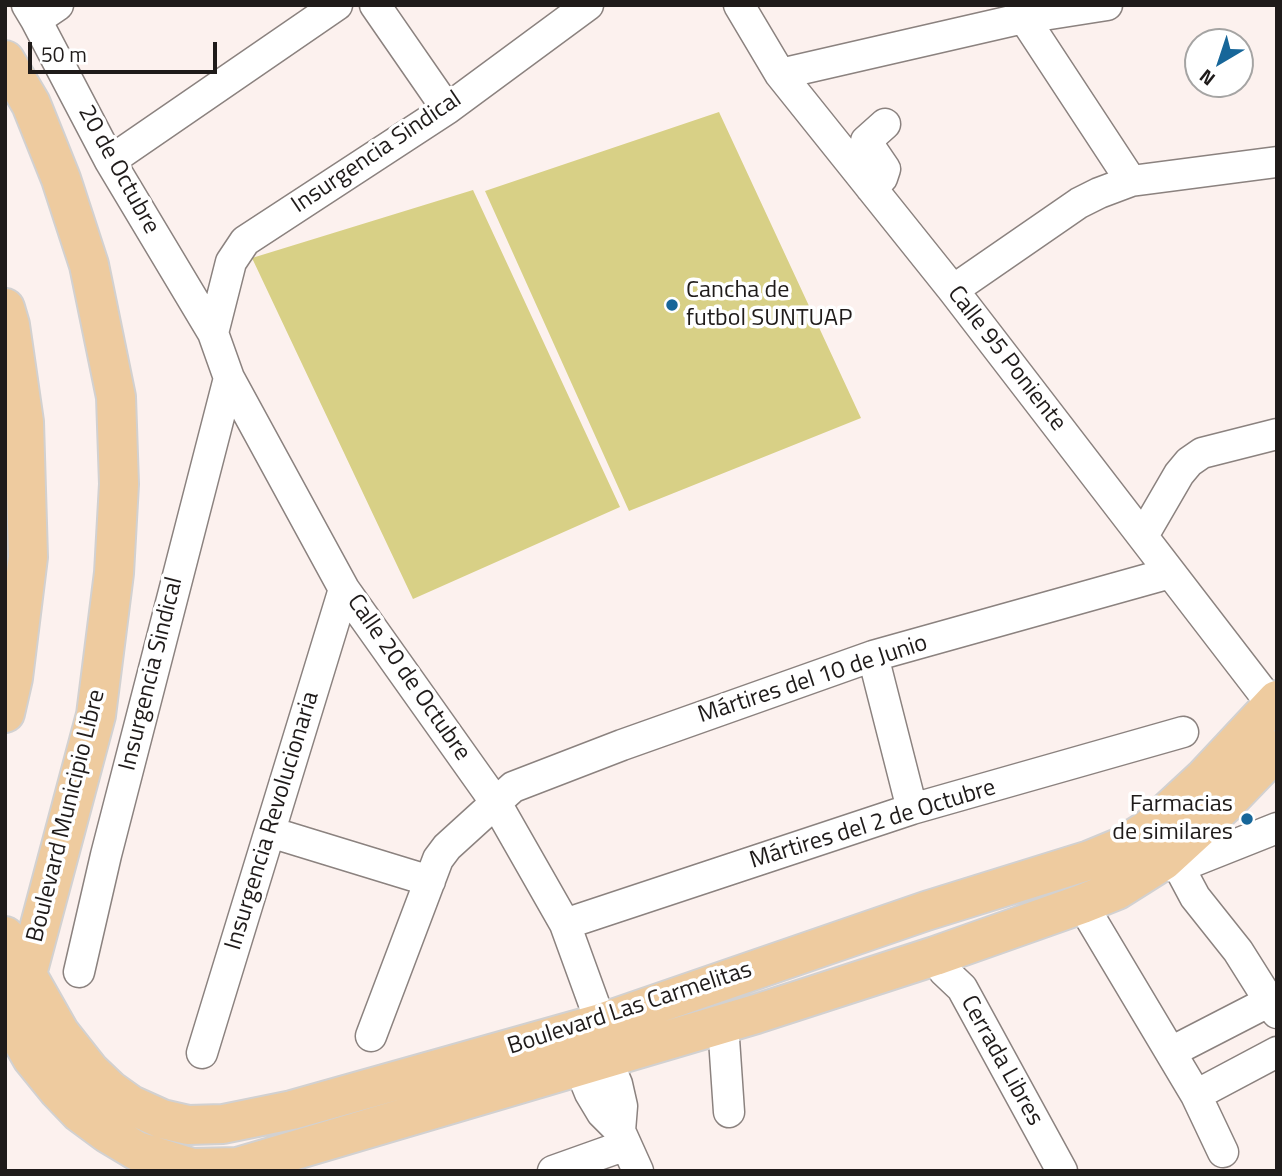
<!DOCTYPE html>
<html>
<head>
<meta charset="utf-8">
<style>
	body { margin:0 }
	#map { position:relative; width:1282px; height:1176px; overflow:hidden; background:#fcf1ee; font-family:"Titillium Web",sans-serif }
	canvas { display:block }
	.frame { position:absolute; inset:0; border:7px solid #1f1b1a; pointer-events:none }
	.north { position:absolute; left:1184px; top:28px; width:70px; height:70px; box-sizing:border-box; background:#fff; border:2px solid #a5a4a3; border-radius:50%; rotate:219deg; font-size:19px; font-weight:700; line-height:28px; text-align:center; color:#1f1b1a }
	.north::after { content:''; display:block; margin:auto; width:24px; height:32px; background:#176699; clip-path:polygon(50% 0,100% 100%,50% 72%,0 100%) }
	.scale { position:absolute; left:28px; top:42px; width:189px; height:32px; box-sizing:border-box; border:4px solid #1f1b1a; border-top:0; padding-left:9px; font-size:21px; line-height:24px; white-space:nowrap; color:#1f1b1a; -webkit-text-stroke:5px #fff; paint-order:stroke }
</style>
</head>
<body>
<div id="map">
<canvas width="1282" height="1176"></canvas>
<div class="frame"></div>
<div class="north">N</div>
<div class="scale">50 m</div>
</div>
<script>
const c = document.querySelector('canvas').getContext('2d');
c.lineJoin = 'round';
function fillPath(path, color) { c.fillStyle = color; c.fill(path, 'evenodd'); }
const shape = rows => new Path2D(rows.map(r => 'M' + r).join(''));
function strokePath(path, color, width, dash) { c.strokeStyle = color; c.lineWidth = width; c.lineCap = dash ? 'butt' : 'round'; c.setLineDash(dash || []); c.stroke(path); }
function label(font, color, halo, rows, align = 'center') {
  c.font = font + ' "Titillium Web",sans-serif'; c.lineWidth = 7; c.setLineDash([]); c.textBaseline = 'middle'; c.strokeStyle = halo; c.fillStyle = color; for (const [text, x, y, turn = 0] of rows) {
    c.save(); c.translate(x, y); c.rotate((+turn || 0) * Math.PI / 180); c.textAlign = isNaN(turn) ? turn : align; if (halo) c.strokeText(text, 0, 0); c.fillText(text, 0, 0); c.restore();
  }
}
const green = shape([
	[719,112,861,418,629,511,485,191],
	[473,190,620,507,413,599,252,258]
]);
const minor = shape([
	[27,5,36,20,110,161,213,333,229,378,344,589,496,803,565,924,601,1023],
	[375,5,447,109],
	[739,5,780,74,953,290,1277,711],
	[1022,5,1024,18,1131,181],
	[36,20,58,5],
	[780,74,1024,18,1107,5],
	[110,161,337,5],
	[871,188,882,178,885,169,866,141,885,124],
	[953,290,1079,203,1099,193,1131,181,1277,162],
	[213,333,231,262,245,241,447,109,588,5],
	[1143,536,1179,474,1189,462,1202,453,1277,434],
	[873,656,912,809],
	[270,832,430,881],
	[1163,861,1174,867,1179,867,1277,828],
	[1179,867,1195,897,1238,951,1277,1013],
	[1082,904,1196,1095,1223,1152],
	[565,924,912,809,1183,732],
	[935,956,944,971,962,988,1062,1171],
	[79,972,106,855,229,378],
	[723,1024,729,1112],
	[371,1036,438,859,447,847,513,787,622,745,873,656,1170,573],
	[1171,1052,1270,1001],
	[202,1053,344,589],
	[606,1058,617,1084,622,1106,620,1131],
	[579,1066,590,1093,602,1113,620,1131,638,1171],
	[1196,1095,1277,1052],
	[553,1171,626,1145]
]);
const major = shape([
	[5,60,31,104,61,179,89,265,116,397,119,484,114,573,96,715,23,989],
	[5,308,10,325,24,422,28,557,13,678,5,713],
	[5,936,60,1033,90,1071,110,1090,131,1105,162,1119,188,1125,223,1124,292,1110,601,1023,926,911,1090,860,1119,848,1149,829,1203,779,1277,700],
	[5,1011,32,1058,58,1090,80,1113,107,1133,137,1151,192,1168,238,1167,756,1014,935,956,1082,904,1117,890,1163,861,1224,805,1277,750]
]);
const markers = [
	[672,305,7,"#176699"],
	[1247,819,7,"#176699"]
];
const streetNames = [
	["Insurgencia Sindical",377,153,-34],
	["20 de Octubre",118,170,61],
	["Calle 95 Poniente",1006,359,52],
	["Insurgencia Sindical",152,674,-76],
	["Calle 20 de Octubre",408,678,55],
	["Mártires del 10 de Junio",813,680,-18],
	["Boulevard Municipio Libre",67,816,-76],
	["Insurgencia Revolucionaria",273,821,-73],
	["Mártires del 2 de Octubre",873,825,-17],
	["Boulevard Las Carmelitas",630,1009,-18],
	["Cerrada Libres",1001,1061,61]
];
const poiNames = [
	["Cancha de",686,291],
	["futbol SUNTUAP",686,319],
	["Farmacias",1233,805,"right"],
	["de similares",1233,833,"right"]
];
fillPath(green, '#d8d086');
strokePath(minor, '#8b827f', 33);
strokePath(major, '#d2d1d1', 42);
strokePath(minor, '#fff', 30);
strokePath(major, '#eecb9f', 38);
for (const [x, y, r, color] of markers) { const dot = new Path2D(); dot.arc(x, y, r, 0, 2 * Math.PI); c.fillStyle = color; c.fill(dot); strokePath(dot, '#fff', 2.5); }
label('24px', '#1f1b1a', '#fff', streetNames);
label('24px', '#1f1b1a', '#fff', poiNames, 'left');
</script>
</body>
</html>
